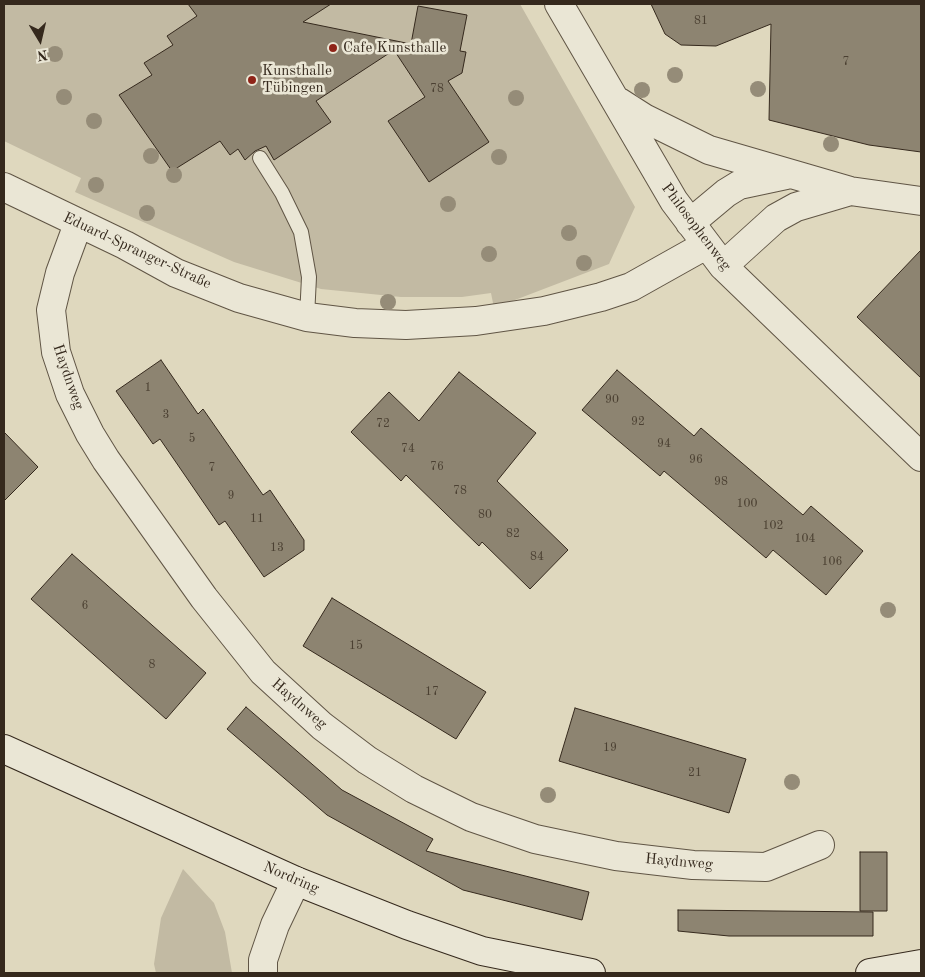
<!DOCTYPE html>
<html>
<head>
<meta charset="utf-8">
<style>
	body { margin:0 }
	#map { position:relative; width:925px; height:977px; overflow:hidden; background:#dfd8be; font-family:"Old Standard TT",serif }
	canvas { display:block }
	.frame { position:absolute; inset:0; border:5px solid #35291d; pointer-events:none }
	.north { position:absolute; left:15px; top:15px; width:50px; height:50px; -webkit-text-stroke:4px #eae6d5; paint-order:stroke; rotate:171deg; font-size:14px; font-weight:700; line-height:20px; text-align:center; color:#35291d }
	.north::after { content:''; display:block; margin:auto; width:18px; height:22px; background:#35291d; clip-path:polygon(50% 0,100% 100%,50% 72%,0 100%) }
</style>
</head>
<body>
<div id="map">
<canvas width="925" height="977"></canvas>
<div class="frame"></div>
<div class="north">N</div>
</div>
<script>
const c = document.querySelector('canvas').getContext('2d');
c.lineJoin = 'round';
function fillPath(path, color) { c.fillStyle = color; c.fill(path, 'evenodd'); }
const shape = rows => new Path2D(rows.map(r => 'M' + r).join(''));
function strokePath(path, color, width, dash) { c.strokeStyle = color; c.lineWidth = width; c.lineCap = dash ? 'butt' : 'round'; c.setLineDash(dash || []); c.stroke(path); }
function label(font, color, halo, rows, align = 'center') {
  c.font = font + ' "Old Standard TT",serif'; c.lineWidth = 5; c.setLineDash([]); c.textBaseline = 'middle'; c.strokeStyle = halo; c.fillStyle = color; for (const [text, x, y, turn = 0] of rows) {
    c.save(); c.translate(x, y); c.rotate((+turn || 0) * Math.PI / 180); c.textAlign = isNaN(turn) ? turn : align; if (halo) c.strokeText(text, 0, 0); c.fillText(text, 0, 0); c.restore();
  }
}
const green = shape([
	[4,4,520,4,635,207,609,264,494,308,491,293,462,297,401,297,321,289,234,262,75,192,81,178,4,141],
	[183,869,214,903,225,932,232,973,156,973,154,964,161,918]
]);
const building = shape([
	[188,4,331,4,303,22,411,44,418,6,467,15,460,51,466,52,462,73,448,81,489,142,429,182,388,121,425,97,394,50,316,101,331,122,274,160,266,146,255,151,245,160,238,149,230,155,220,141,172,171,119,95,152,75,144,63,173,45,167,36,197,16,188,4],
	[651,4,921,4,921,152,869,145,769,120,771,24,716,46,681,45,665,34,651,4],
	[921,250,921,378,857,317,921,250],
	[161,360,198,414,203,409,263,495,270,490,304,540,304,550,264,577,225,521,219,525,160,439,153,444,116,391,161,360],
	[617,370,694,436,701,428,803,515,811,506,863,551,826,595,773,550,766,558,664,471,660,476,582,410,617,370],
	[459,372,536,433,497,481,568,550,530,589,482,542,479,546,406,475,401,481,351,432,389,392,419,421,459,372],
	[4,432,38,467,4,501,4,432],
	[72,554,206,673,166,719,31,599,72,554],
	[332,598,486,692,456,739,303,646,332,598],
	[246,707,342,790,433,839,426,851,589,892,582,920,463,890,327,815,227,729,246,707],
	[575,708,746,759,729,813,559,761,575,708],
	[860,852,887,852,887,911,860,911,860,852],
	[678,910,873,912,873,936,729,936,678,931,678,910]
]);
const lane = shape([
	[260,158,282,193,301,232,309,277,307,317]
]);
const street = shape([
	[559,4,674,201,723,266,921,457],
	[619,102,644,118,709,150,850,191,921,201],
	[4,187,125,245,176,273,239,298,307,317,355,323,406,325,476,321,544,311,601,297,631,287,706,245],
	[690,223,726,193,739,185,786,175],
	[78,224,60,273,51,310,56,352,70,394,90,434,106,460,204,598,263,672,322,726,367,760,414,789,471,817,535,839,616,856,693,865,766,867,820,845],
	[723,266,776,218,796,207,850,191],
	[263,973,263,960,275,925,296,881]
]);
const secondary = shape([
	[4,749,296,881,407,925,482,951,591,973],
	[870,973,921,964]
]);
const trees = [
	[55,54],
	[675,75],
	[758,89],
	[642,90],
	[64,97],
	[516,98],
	[94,121],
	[831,144],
	[151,156],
	[499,157],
	[174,175],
	[96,185],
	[448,204],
	[147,213],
	[569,233],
	[489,254],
	[584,263],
	[388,302],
	[888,610],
	[792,782],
	[548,795]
];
const markers = [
	[333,48,5,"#8f2418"],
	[252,80,5,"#8f2418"]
];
const numberNames = [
	["81",701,21],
	["7",846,62],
	["78",437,89],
	["1",148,388],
	["90",612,400],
	["3",166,415],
	["92",638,422],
	["72",383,424],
	["5",192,439],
	["94",664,444],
	["74",408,449],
	["96",696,460],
	["76",437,467],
	["7",212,468],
	["98",721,482],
	["78",460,491],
	["9",231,496],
	["100",747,504],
	["80",485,515],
	["11",257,519],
	["102",773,526],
	["82",513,534],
	["104",805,539],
	["13",277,548],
	["84",537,557],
	["106",832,562],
	["6",85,606],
	["15",356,646],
	["8",152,665],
	["17",432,692],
	["19",610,748],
	["21",695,773]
];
const poiNames = [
	["Cafe Kunsthalle",343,48],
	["Kunsthalle",262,71],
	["Tübingen",262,88]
];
const streetNames = [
	["Philosophenweg",696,227,53],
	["Eduard-Spranger-Straße",137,251,25],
	["Haydnweg",68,377,71],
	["Haydnweg",299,704,41],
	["Haydnweg",679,862,5],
	["Nordring",291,878,23]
];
fillPath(green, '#c2baa3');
fillPath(building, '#8d8471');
strokePath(building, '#35291d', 1);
strokePath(lane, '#605545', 16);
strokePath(street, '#605545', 30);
strokePath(secondary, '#35291d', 30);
strokePath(lane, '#eae6d5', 14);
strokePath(street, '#eae6d5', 28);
strokePath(secondary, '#eae6d5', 28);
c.fillStyle = '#958c78';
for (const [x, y] of trees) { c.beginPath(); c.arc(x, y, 8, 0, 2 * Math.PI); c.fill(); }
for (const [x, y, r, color] of markers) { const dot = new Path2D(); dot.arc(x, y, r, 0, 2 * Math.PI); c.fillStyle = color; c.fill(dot); strokePath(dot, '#eae6d5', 2); }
label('12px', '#4b4032', null, numberNames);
label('15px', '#35291d', '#eae6d5', poiNames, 'left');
label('15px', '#35291d', '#eae6d5', streetNames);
</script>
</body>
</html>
